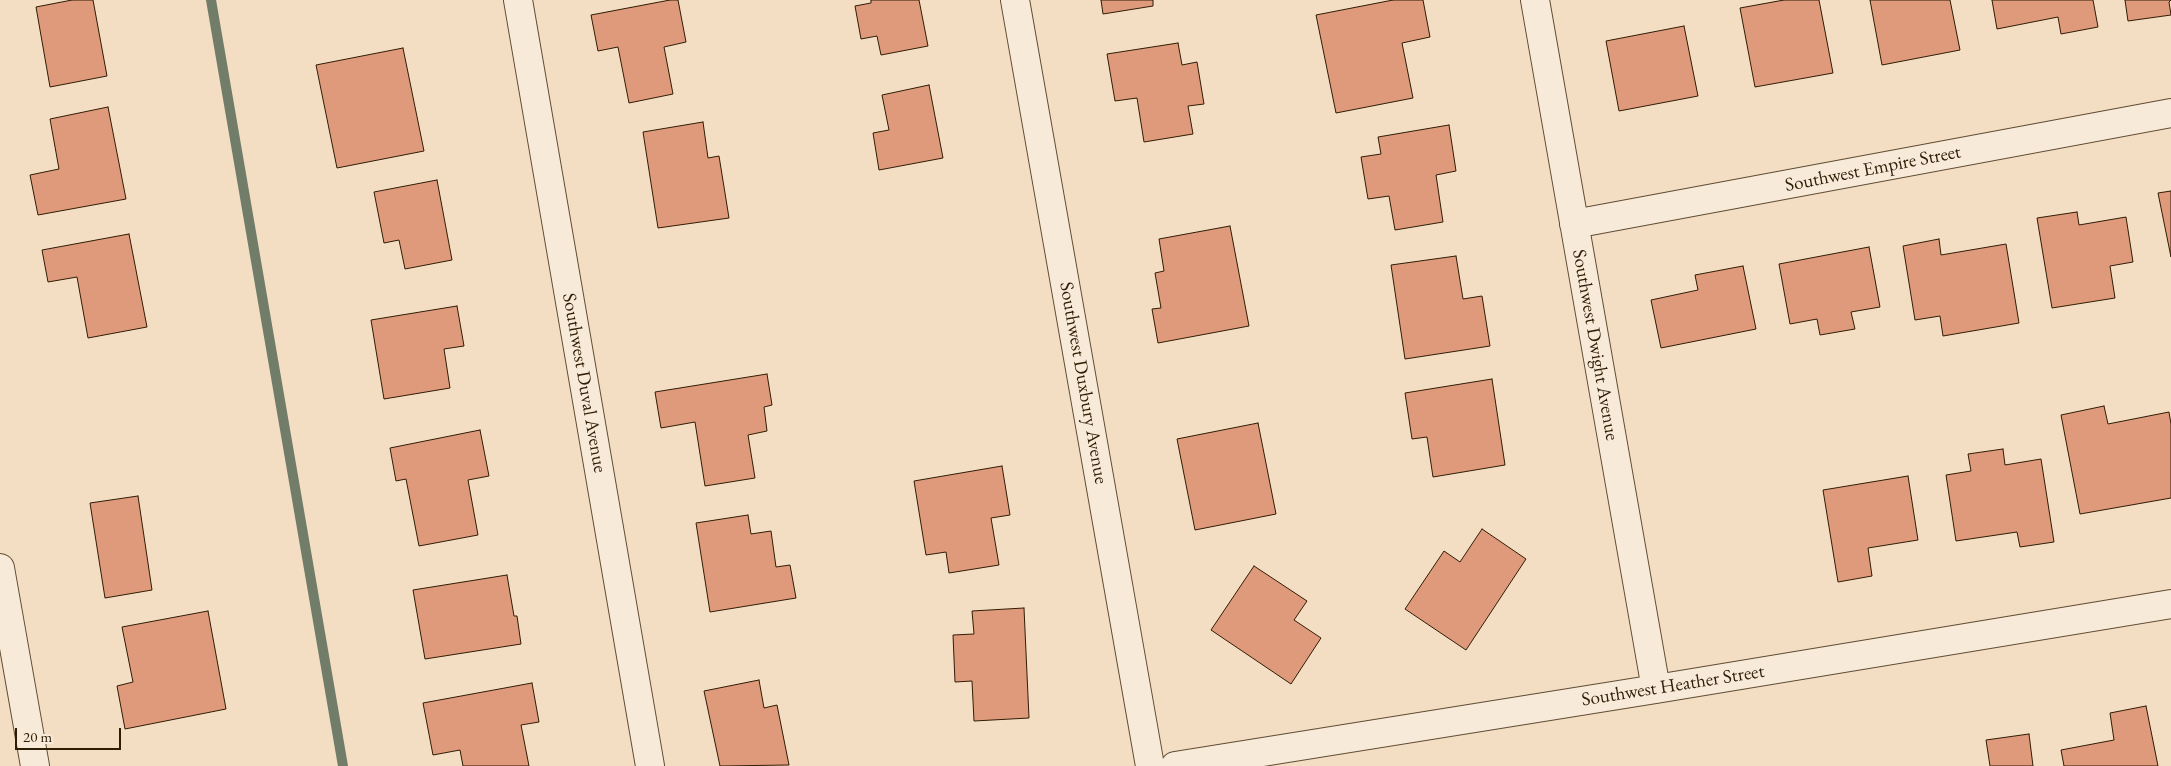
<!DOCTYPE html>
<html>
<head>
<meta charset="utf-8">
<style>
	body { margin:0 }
	#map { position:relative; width:2171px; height:766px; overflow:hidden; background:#f3dec3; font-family:"EB Garamond",serif }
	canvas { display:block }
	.scale { position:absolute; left:15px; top:728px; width:106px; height:22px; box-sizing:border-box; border:2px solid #2f1c04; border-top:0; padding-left:6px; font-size:15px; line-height:18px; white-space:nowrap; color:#2f1c04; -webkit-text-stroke:4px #f7ead8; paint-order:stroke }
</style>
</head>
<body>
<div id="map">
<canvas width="2171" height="766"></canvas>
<div class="scale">20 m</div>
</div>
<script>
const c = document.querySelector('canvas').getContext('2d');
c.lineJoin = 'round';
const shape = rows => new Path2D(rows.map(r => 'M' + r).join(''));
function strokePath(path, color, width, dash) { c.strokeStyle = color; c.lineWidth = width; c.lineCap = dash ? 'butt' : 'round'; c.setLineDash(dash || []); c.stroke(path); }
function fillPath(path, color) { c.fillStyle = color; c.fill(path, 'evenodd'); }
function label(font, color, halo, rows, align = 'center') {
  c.font = font + ' "EB Garamond",serif'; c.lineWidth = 5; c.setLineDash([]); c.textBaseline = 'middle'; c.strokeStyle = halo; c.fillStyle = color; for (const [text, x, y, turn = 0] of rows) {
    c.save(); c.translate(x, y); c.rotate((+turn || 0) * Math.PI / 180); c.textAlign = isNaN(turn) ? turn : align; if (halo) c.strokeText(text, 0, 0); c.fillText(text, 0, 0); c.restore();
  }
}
const stream = shape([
	[211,0,343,766]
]);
const building = shape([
	[72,0,93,0,107,76,50,87,36,7,72,0],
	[670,0,678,0,686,42,664,47,673,94,629,103,618,47,598,51,591,15,670,0],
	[871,0,919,0,928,46,881,55,877,36,861,39,855,6,871,3,871,0],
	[1101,0,1153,0,1153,6,1103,14,1101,0],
	[1393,0,1423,0,1430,37,1402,43,1413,98,1336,113,1316,15,1393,0],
	[1784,0,1819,0,1833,73,1755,87,1740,8,1784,0],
	[1870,0,1950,0,1960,50,1882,65,1870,0],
	[1992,0,2093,0,2098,27,2061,34,2058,17,1997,29,1992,0],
	[2125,0,2171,0,2169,2,2171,15,2128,21,2125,0],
	[1684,26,1698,96,1619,111,1606,41,1684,26],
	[1178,43,1182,65,1197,62,1204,104,1188,106,1193,134,1144,142,1137,98,1115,101,1107,54,1178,43],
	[403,48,424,151,337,168,316,65,403,48],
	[929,85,943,158,879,170,873,133,889,130,882,95,929,85],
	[108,107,126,199,38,215,30,175,59,169,50,119,108,107],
	[703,122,708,158,719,156,729,218,658,228,643,132,703,122],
	[1449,125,1456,171,1436,175,1443,222,1395,230,1389,196,1368,199,1361,157,1381,154,1378,137,1449,125],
	[437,180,452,260,405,269,399,240,384,243,374,192,437,180],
	[2171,191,2171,257,2158,193,2171,191],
	[2077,212,2079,225,2126,217,2133,262,2110,266,2115,298,2052,308,2037,218,2077,212],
	[1230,226,1249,326,1158,343,1152,309,1161,308,1155,273,1164,271,1159,239,1230,226],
	[129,234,147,327,88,338,77,277,48,282,42,250,129,234],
	[1939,239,1941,255,2006,244,2019,323,1943,336,1940,316,1915,320,1903,246,1939,239],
	[1869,247,1880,307,1851,312,1855,329,1820,335,1817,319,1790,324,1779,264,1869,247],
	[1456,256,1463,299,1482,296,1490,346,1405,359,1391,265,1456,256],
	[1743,266,1756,329,1661,348,1651,300,1698,290,1695,275,1743,266],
	[457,306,464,346,444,349,450,388,384,399,371,320,457,306],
	[767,374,772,405,764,407,767,431,748,435,755,478,705,486,695,422,661,428,655,392,767,374],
	[1492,379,1505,465,1433,477,1427,437,1412,439,1405,393,1492,379],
	[2104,406,2108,424,2169,412,2171,424,2171,498,2080,514,2061,415,2104,406],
	[1258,423,1276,514,1195,530,1177,439,1258,423],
	[480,430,489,476,468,480,478,535,419,546,406,479,396,481,390,448,480,430],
	[2003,449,2005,465,2041,459,2054,542,2020,547,2017,532,1956,541,1946,475,1971,471,1968,454,2003,449],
	[1002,466,1010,515,991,518,999,565,949,573,946,552,926,555,914,481,1002,466],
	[1908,476,1918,540,1868,548,1872,576,1838,582,1823,490,1908,476],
	[138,496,152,590,105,598,90,503,138,496],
	[748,515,751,534,771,531,776,567,790,565,796,598,710,612,696,523,748,515],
	[1482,529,1526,559,1466,650,1405,609,1444,551,1460,562,1482,529],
	[1254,566,1307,601,1294,620,1321,638,1291,684,1211,630,1254,566],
	[507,575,514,616,517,616,521,644,425,659,413,590,507,575],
	[1024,608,1029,718,974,721,972,681,955,682,953,635,974,634,972,611,1024,608],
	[208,611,226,709,125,729,117,686,133,682,122,627,208,611],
	[759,680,764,708,777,705,789,765,720,766,704,691,759,680],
	[532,683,539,722,521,725,529,766,463,766,460,750,433,755,423,703,532,683],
	[2146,706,2158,766,2064,766,2061,750,2114,740,2110,713,2146,706],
	[2029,734,2033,766,1990,766,1986,740,2029,734]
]);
const minor = shape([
	[518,0,650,766],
	[1015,0,1150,766],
	[1535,0,1656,689],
	[1574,224,2171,113],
	[1175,766,1656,689,2171,604]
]);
const tertiary = shape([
	[0,568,35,766]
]);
const streetNames = [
	["Southwest Empire Street",1873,169,-11],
	["Southwest Dwight Avenue",1595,345,80],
	["Southwest Duval Avenue",584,383,80],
	["Southwest Duxbury Avenue",1083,383,80],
	["Southwest Heather Street",1673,686,-9]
];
strokePath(stream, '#717d69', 10);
fillPath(building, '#df9a7c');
strokePath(building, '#2f1c04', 1);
strokePath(minor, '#604c34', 30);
strokePath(tertiary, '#604c34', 30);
strokePath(minor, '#f7ead8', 28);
strokePath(tertiary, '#f7ead8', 28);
label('19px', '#2f1c04', '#f7ead8', streetNames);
</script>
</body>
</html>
